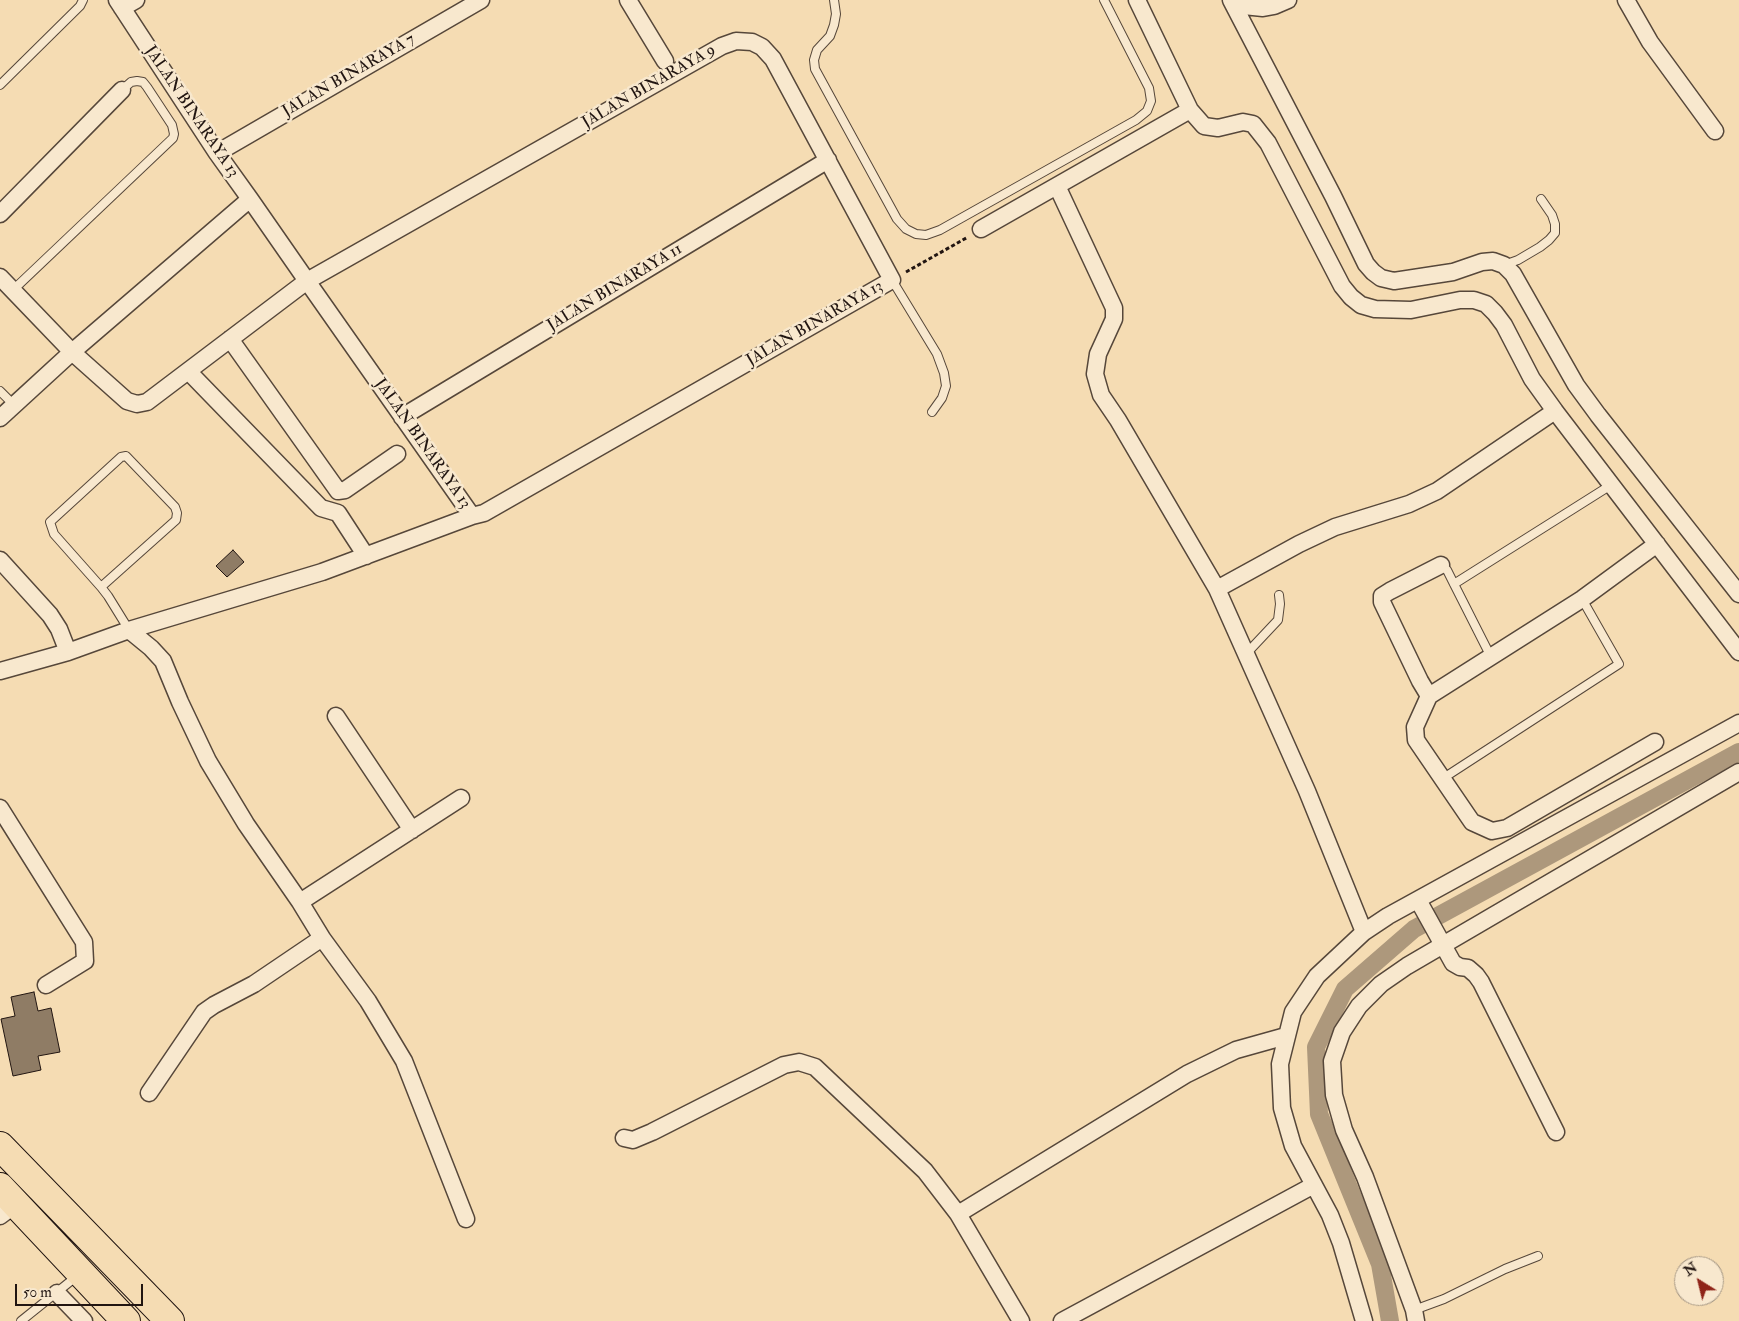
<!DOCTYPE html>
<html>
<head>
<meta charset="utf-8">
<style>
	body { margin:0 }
	#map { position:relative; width:1739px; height:1321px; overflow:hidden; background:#f5dcb3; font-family:"IM FELL Double Pica",serif }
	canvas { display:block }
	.north { position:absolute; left:1674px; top:1256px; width:50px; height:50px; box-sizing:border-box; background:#f8e8ce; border:1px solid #a29482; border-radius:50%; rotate:324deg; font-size:14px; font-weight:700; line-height:20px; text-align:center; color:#211511 }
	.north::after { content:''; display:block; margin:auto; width:18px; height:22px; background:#8f2418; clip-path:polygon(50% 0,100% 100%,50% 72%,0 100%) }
	.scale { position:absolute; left:15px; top:1284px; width:128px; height:22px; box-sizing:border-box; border:2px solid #211511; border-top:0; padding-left:6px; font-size:15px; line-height:18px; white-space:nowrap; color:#211511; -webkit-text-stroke:4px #f8e8ce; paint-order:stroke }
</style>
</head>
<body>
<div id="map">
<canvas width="1739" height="1321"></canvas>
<div class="north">N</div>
<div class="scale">50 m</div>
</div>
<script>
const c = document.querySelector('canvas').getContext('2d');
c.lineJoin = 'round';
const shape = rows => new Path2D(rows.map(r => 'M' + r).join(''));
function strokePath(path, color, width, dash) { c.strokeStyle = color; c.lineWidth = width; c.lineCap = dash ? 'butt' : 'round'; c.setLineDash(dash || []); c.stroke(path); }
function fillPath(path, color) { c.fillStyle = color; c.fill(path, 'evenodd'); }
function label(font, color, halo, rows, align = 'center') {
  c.font = font + ' "IM FELL Double Pica",serif'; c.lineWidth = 5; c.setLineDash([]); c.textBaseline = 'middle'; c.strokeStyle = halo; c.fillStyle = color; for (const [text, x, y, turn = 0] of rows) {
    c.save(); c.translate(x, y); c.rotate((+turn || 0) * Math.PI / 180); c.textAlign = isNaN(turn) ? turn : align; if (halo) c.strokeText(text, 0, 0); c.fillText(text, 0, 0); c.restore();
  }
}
const canal = shape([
	[1390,1321,1380,1264,1319,1114,1316,1047,1345,989,1414,929,1739,752]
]);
const building = shape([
	[233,550,244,562,227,577,216,566,233,550],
	[34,992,38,1011,51,1008,60,1052,38,1056,41,1070,13,1076,1,1019,15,1016,11,997,34,992]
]);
const path = shape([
	[906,272,968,237]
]);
const lane = shape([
	[834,0,836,14,834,25,830,36,817,50,814,60,815,69,897,219,906,229,916,234,926,235,940,230,1136,120,1147,111,1151,101,1149,88,1104,0],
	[0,85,80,6,83,0],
	[1504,265,1518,260,1540,247,1549,240,1555,233,1555,224,1552,215,1541,199],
	[892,280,937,354,944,373,946,386,942,398,932,412],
	[13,290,173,138,174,134,172,125,147,87,143,82,137,81,131,82,122,90],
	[0,391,14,405],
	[1441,565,1447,570,1454,584,1491,657],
	[1454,584,1611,485],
	[101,587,176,520,177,513,175,507,126,456,121,457,50,522,54,534,101,587,108,596,129,630],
	[1246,654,1278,620,1280,604,1279,595],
	[1442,779,1619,664,1582,599],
	[1414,1310,1444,1299,1505,1269,1538,1256],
	[21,1321,77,1276]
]);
const street = shape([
	[628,0,665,61],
	[1137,0,1190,110,1204,126,1218,128,1243,122,1253,124,1268,143,1342,286,1351,297,1361,305,1375,309,1411,310,1460,300,1474,300,1486,304,1495,313,1504,325,1532,379,1555,411,1739,652],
	[1231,0,1333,196,1366,264,1373,272,1381,278,1394,281,1453,272,1482,262,1493,261,1504,265,1513,274,1576,385,1598,415,1739,594],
	[1626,0,1650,42,1715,131],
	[1234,5,1263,8,1274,6,1288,0],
	[122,8,136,0],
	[217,153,481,0],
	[1057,186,1114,308,1114,319,1098,354,1095,374,1101,395,1118,420,1217,589,1307,791,1364,932],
	[0,214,122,90],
	[981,229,1190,110],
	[0,277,72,352,127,401,137,404,147,402,307,281,722,46,736,41,752,42,762,47,773,59,892,280,484,513,472,516,307,281,250,199,217,153,117,0],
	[230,339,338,491,345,490,397,454],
	[188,371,321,508,338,513,366,556],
	[402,417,828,160],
	[0,418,72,352,250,199],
	[0,560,50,615,59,629,68,652],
	[1217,589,1299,544,1335,527,1409,504,1437,491,1555,411],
	[129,630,151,648,163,661,180,702,208,761,246,824,300,902,461,798],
	[0,671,68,652,129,630,322,572,472,516],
	[1429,696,1420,681,1382,602,1382,596,1390,591,1441,565],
	[336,716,412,830],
	[1655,742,1507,828,1492,831,1472,822,1416,740,1415,727,1429,696,1582,599,1657,544],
	[0,808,84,942,85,961,46,985],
	[1418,900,1453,963,1460,967,1468,968,1476,975,1481,982,1556,1132],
	[322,938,368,1001,404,1061,466,1219],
	[149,1093,204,1012,214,1005,254,984,322,938,300,902],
	[624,1138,633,1140,652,1132,784,1065,799,1062,815,1067,925,1171,958,1214,1021,1321],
	[958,1214,1187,1074,1236,1050,1286,1036],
	[0,1216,16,1204],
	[57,1293,84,1321],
	[1062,1321,1314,1185],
	[1364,1321,1341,1243,1330,1215,1293,1146,1282,1108,1280,1064,1293,1012,1317,976,1364,932,1388,916,1739,723],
	[1416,1321,1414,1310,1365,1177,1344,1130,1334,1095,1332,1061,1342,1032,1359,1006,1381,984,1407,966,1739,772]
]);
const highway = shape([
	[0,1146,170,1321],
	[0,1187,126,1321]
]);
const streetNames = [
	["JALAN BINARAYA 7",349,76,-30],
	["JALAN BINARAYA 9",649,87,-30],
	["JALAN BINARAYA 13",191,112,56],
	["JALAN BINARAYA 11",615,288,-31],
	["JALAN BINARAYA 13",815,324,-30],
	["JALAN BINARAYA 13",422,444,55]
];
strokePath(canal, '#ad987c', 18);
fillPath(building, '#8f7c65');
strokePath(building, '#211511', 1);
strokePath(lane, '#56473a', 10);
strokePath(street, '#56473a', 19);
strokePath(highway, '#211511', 30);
strokePath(path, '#211511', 3, [4, 2.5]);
strokePath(lane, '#f8e8ce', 8);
strokePath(street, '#f8e8ce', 16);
strokePath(highway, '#f5dcb3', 28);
label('16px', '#211511', '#f8e8ce', streetNames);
</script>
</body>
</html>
